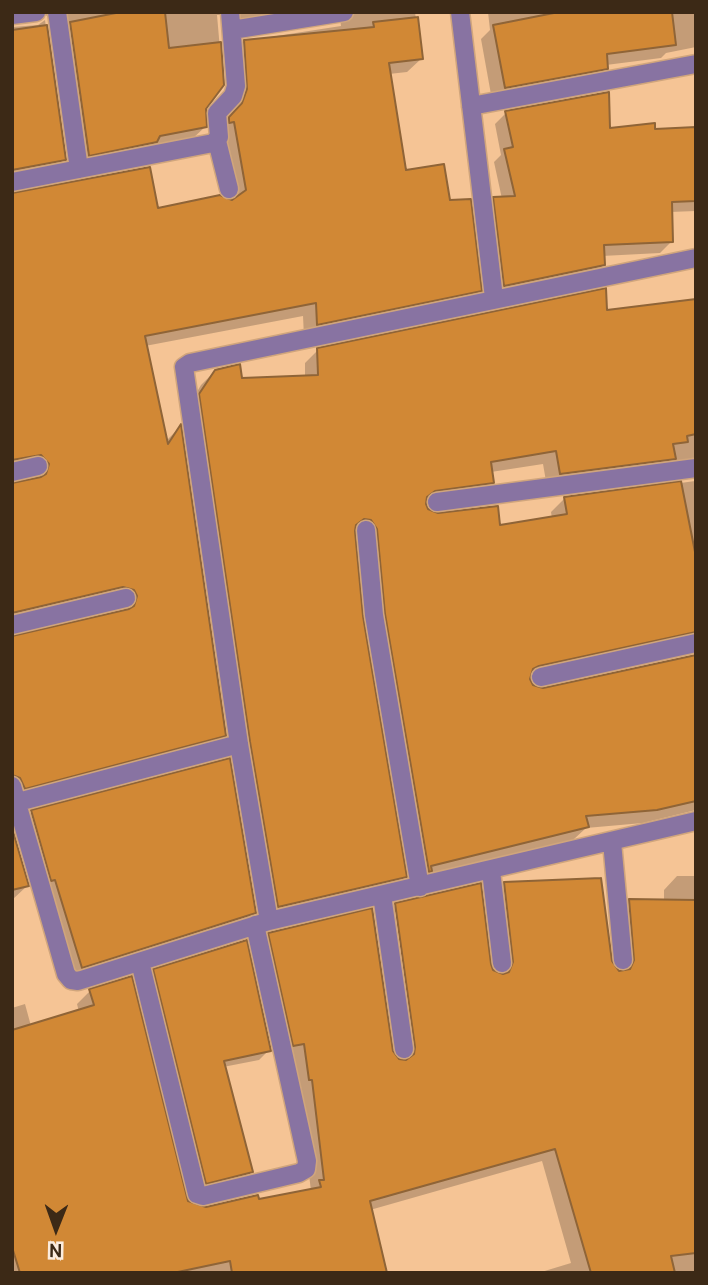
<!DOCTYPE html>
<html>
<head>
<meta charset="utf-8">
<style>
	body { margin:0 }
	#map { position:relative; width:708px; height:1285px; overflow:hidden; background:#f5c495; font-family:Cabin,sans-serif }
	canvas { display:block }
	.frame { position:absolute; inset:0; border:14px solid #3c2916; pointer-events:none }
	.north { position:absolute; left:21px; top:1194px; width:70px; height:70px; -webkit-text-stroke:5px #fbecde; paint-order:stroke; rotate:181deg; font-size:19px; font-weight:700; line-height:28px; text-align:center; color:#3c2916 }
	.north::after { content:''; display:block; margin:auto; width:24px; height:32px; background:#3c2916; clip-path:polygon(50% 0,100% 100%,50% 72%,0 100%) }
</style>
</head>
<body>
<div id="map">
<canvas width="708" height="1285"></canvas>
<div class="frame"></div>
<div class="north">N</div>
</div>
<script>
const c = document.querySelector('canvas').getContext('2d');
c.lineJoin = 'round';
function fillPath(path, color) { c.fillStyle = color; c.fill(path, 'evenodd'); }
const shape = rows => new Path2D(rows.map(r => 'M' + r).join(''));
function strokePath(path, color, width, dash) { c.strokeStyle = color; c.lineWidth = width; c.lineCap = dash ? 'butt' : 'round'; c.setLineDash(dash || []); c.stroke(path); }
const shadow = shape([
	[12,12,415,12,421,59,407,72,389,74,404,172,449,202,480,290,466,304,304,337,303,316,145,346,166,441,180,427,224,735,211,748,12,801,12,638,125,612,120,603,12,623,12,484,36,477,32,471,12,470,12,194,156,210,232,200,221,135,216,132,229,119,234,104,231,55,244,41,341,26,340,19,228,29,222,15,217,15,223,84,205,108,205,127,191,140,76,168,53,19,41,13],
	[488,12,696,12,696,47,666,53,661,58,606,65,593,81,492,100,481,39,490,30],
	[45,20,64,159,51,173,12,180,12,27,38,25],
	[506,113,609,130,696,130,696,211,670,212,672,241,660,253,602,256,603,265,591,276,493,297,483,210,494,199,502,199,494,162,501,155,495,124],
	[696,301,696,810,643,823,586,828,573,840,424,876,362,536,353,532,361,616,405,876,391,890,265,920,187,409,201,385,215,371,241,380,305,377,305,363,318,350],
	[543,464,547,487,691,474,695,481,564,499,551,512,552,519,499,527,438,515,426,510,425,503,479,496,493,482,491,472],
	[680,645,691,648,695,657,544,690,536,689,528,681,528,678],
	[32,812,254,913,241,925,70,979,19,825],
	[12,832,27,886,12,900],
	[677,876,696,876,696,1273,538,1273,571,1263,542,1161,370,1210,385,1273,12,1273,12,1008,25,1004,31,1026,79,1012,77,1004,90,991,188,1204,205,1209,311,1191,299,1092,256,948,269,935,391,1051,394,1058,402,1061,382,918,396,905,500,975,491,897,504,883,621,972,616,914,629,901,664,902,664,890],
	[394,912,398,912,418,1056,415,1056],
	[154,971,269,1050,259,1060,223,1067,251,1172,241,1182,197,1192,145,981]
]);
const building = shape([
	[121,12,165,12,169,48,221,42,224,85,206,109,207,127,160,136,157,142,89,156,70,22,121,12],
	[559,12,672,12,676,45,607,54,608,69,505,88,493,25,559,12],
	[418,17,423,59,389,63,406,170,444,164,450,200,471,199,482,291,317,325,316,303,145,336,168,444,181,424,226,736,25,789,20,778,12,775,12,636,129,609,134,606,137,596,134,590,123,587,12,613,12,483,41,477,46,474,49,464,41,455,12,460,12,193,150,167,158,208,220,195,232,200,246,190,234,122,229,123,229,117,242,103,247,89,244,40,374,27,373,22,418,17],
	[47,25,66,160,12,170,12,30,47,25],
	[609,92,610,128,655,123,655,129,696,127,696,201,672,202,673,242,604,245,605,265,504,286,493,197,515,196,504,149,513,147,505,111,609,92],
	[606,288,607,310,696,299,696,434,687,436,688,442,673,444,676,459,560,474,556,451,491,462,494,483,435,491,427,497,426,504,428,509,438,513,498,506,500,525,567,514,564,497,681,481,696,557,696,632,539,666,533,669,530,679,533,685,543,688,696,655,696,801,657,810,586,816,589,827,431,866,432,871,429,872,385,614,377,529,371,520,364,519,356,525,355,531,363,616,407,877,278,907,250,742,199,394,215,370,240,364,242,378,318,375,317,348,606,288],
	[230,758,256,913,82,968,55,880,51,881,31,810,230,758],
	[12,828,29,886,12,890,12,828],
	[601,878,612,961,619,971,630,969,634,960,629,899,696,900,696,1253,671,1256,675,1273,591,1273,555,1149,370,1201,387,1273,232,1273,230,1261,173,1273,20,1273,12,1247,12,1030,94,1005,89,989,132,976,188,1201,206,1207,258,1195,259,1199,321,1187,319,1180,324,1180,312,1080,309,1080,304,1044,293,1046,268,933,372,908,393,1051,399,1059,406,1060,414,1054,415,1047,395,903,481,883,491,964,493,970,503,974,509,972,513,962,504,882,601,878],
	[247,940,271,1051,224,1061,253,1172,206,1184,153,969,247,940]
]);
const minor = shape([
	[57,12,79,169],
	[460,12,494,298],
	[12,15,36,12],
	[232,30,344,12],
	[471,106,696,64],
	[217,141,229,189],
	[12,182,213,143,219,137,217,113,233,96,236,86,230,12],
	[12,472,38,466],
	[437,502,696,468],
	[366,530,374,615,420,887],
	[12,625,126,598],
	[541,677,696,643],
	[12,786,66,974,71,980,78,981,269,921,696,821],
	[18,802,239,744],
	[612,842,623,960],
	[491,871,502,963],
	[382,895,404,1049],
	[269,921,239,744,184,367,190,363,696,258],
	[140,962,197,1194,203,1196,299,1173,306,1169,307,1161,255,925]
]);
fillPath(shadow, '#0003');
fillPath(building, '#d18835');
strokePath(building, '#8f6437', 2);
strokePath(minor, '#d0a57c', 21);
strokePath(minor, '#8873a2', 18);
</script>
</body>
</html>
